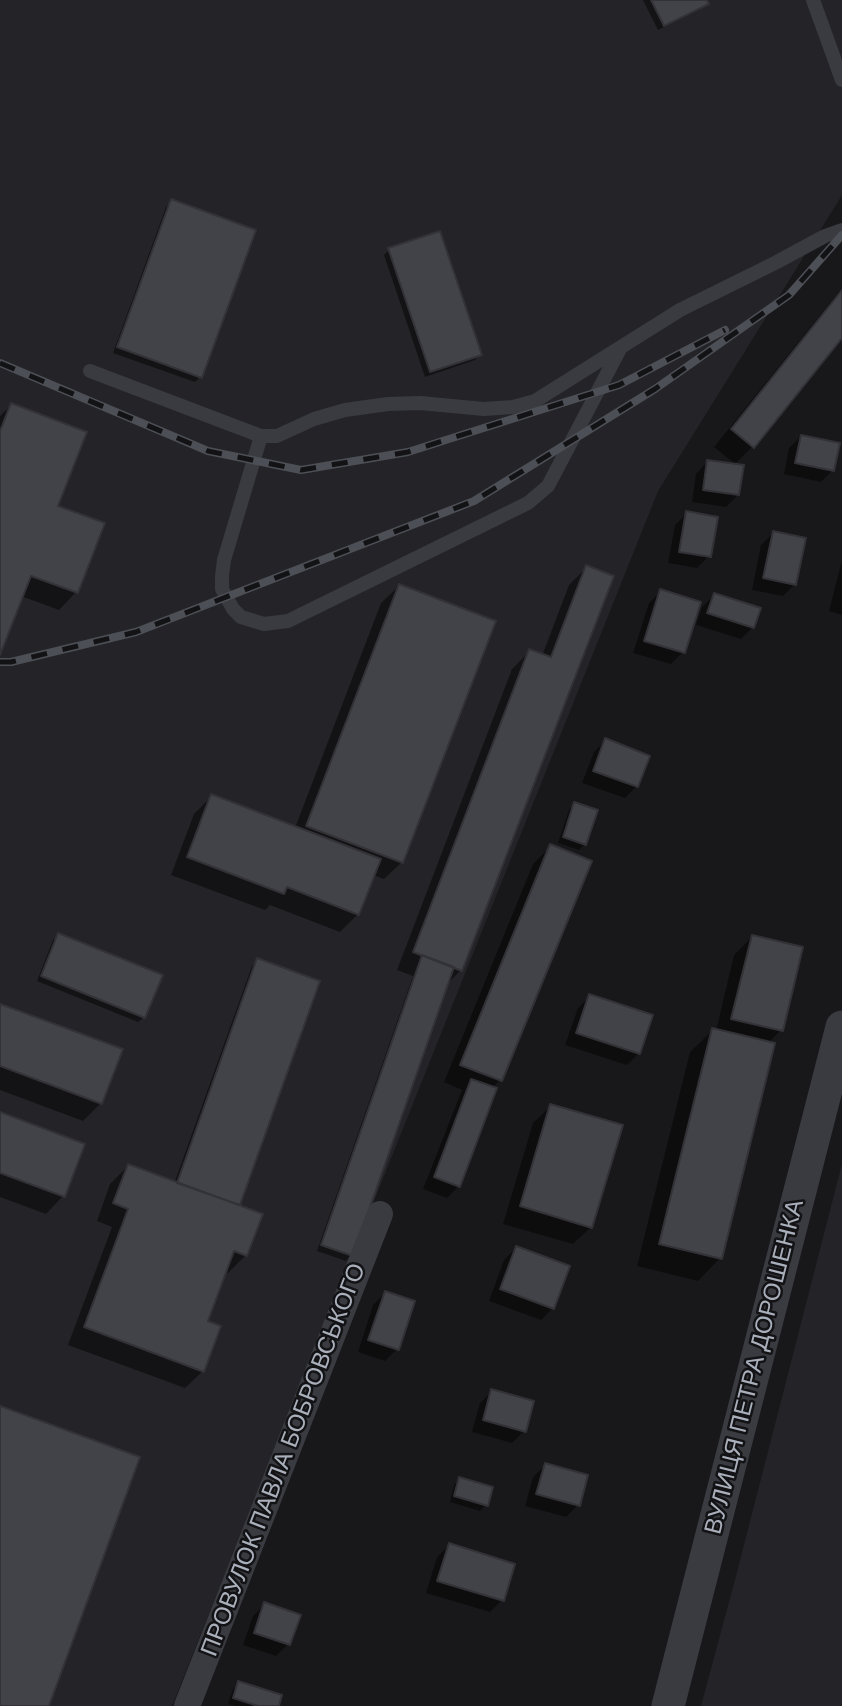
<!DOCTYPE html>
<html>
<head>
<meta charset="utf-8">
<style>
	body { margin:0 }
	canvas { display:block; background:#18181b }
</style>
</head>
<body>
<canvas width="842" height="1706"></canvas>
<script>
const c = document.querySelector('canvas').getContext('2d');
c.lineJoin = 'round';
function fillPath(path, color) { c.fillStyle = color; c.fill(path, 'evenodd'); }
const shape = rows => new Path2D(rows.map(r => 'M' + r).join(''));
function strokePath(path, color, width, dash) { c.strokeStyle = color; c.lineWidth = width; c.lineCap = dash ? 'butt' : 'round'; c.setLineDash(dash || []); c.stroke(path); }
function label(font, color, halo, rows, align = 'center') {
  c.font = font + ' Helvetica,sans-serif'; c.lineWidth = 5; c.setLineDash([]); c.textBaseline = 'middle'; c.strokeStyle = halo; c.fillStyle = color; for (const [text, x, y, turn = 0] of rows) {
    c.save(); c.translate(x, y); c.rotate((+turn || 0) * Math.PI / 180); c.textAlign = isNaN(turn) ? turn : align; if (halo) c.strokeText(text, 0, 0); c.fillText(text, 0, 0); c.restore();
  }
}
const built = shape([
	[0,0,842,0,842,195,658,491,172,1706,0,1706],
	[842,1164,842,1706,701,1706,735,1580]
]);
const shadow = shape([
	[643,0,705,0,707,4,701,9,658,30],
	[172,201,200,377,195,382,113,353,166,207],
	[389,250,480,354,475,360,425,377,384,255],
	[842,288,842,335,753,446,735,464,714,447],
	[11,405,56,507,76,592,59,610,21,596,0,651,0,416],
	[801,436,833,470,821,482,784,474,789,448],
	[708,461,738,495,726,507,692,502,696,474],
	[687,513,709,556,697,568,668,563,675,525],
	[773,533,795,584,783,596,752,590,761,545],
	[842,560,842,615,829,611],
	[587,567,461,970,446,985,351,1255,346,1261,317,1251,413,976,397,970,512,669,530,651,542,656,569,585],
	[399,586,402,862,384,879,373,875,358,914,340,932,270,905,265,910,171,875,194,814,212,796,295,828,381,603],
	[661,591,683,652,671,664,633,653,649,603],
	[714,595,753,627,741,639,696,625,702,607],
	[606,740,637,786,625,798,582,783,594,752],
	[575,804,585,844,579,850,558,843,569,810],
	[551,846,590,862,500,1080,492,1088,459,1186,447,1198,423,1189,462,1090,444,1082,533,864],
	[59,935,144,1017,138,1022,37,981,53,940],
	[752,937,781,1030,768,1043,720,1258,698,1281,637,1266,690,1052,713,1030,716,1031,734,955],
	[258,960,238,1204,236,1206,246,1255,228,1273,225,1272,206,1322,203,1371,185,1388,68,1345,112,1227,97,1221,110,1184,128,1166,174,1184,252,966],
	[590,996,639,1053,627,1065,565,1045,578,1008],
	[0,1006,101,1103,83,1121,0,1090],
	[551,1106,591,1227,573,1244,503,1224,533,1123],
	[0,1114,63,1196,46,1214,0,1197],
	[516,1248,553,1308,541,1320,489,1301,504,1260],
	[385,1293,413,1302,397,1349,385,1361,358,1352,373,1305],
	[492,1391,524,1431,512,1443,472,1432,480,1403],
	[545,1465,578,1505,566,1517,525,1506,533,1477],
	[460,1479,486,1505,480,1511,450,1502,454,1485],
	[449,1545,513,1565,502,1600,490,1612,426,1593,437,1557],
	[265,1604,288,1644,276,1656,243,1645,253,1616],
	[239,1683,277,1706,236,1706,228,1704,233,1689]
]);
const building = shape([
	[651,0,707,0,709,4,664,26,651,0],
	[171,199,256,230,202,378,117,347,171,199],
	[440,231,482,355,430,372,388,248,440,231],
	[842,290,842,338,754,448,731,429,842,290],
	[11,403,87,432,58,506,105,523,78,593,31,576,0,655,0,431,11,403],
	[801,435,840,443,834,471,795,463,801,435],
	[707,460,744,465,739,495,703,490,707,460],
	[686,511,718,517,711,557,679,552,686,511],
	[773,531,806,538,796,585,763,578,773,531],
	[586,565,614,576,462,971,413,952,529,649,551,657,586,565],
	[399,584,496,621,403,863,306,826,399,584],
	[660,589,701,602,685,653,644,641,660,589],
	[714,593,761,608,754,628,707,613,714,593],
	[605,738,650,756,638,787,593,771,605,738],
	[211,794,381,859,359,915,287,887,284,894,187,857,211,794],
	[574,802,598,810,586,845,563,837,574,802],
	[550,844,592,861,502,1081,460,1065,550,844],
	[58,933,163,975,145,1018,41,976,58,933],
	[752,935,803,947,783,1031,731,1019,752,935],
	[422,955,454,967,353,1256,321,1245,422,955],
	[257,958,320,981,240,1205,177,1183,257,958],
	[589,994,653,1015,640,1054,576,1033,589,994],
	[0,1004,123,1049,102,1104,0,1066,0,1004],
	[712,1028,775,1043,722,1259,659,1244,712,1028],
	[471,1079,497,1088,460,1187,434,1177,471,1079],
	[550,1104,623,1125,592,1228,520,1206,550,1104],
	[0,1112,85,1144,65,1197,0,1173,0,1112],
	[128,1164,263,1214,247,1256,234,1251,208,1321,221,1326,204,1372,84,1327,128,1209,113,1203,128,1164],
	[516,1246,570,1266,554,1309,500,1289,516,1246],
	[385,1291,415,1301,399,1350,368,1340,385,1291],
	[491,1389,534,1401,526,1432,483,1420,491,1389],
	[0,1406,140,1457,49,1706,0,1706,0,1406],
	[545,1463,588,1475,580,1506,536,1494,545,1463],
	[459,1477,493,1487,488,1506,454,1496,459,1477],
	[449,1543,515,1564,504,1601,437,1581,449,1543],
	[264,1602,301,1615,290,1645,254,1633,264,1602],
	[238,1681,282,1695,279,1706,258,1706,233,1698,238,1681]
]);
const service = shape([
	[813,0,842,80],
	[90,371,261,436,277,436,314,419,345,410,388,404,420,403,484,409,513,407,535,401,680,310,775,263,825,236,842,230],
	[261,436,224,560,222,576,222,589,233,609,241,617,264,624,288,621,528,503,548,486,621,347]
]);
const minor = shape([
	[187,1706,380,1214]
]);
const tertiary = shape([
	[668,1706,842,1027]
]);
const rail = shape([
	[0,363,208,451,301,470,408,452,619,385,725,330],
	[0,662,11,662,136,632,474,501,655,389,789,295,842,235]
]);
const streetNames = [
	["ВУЛИЦЯ ПЕТРА ДОРОШЕНКА",755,1367,-76],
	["ПРОВУЛОК ПАВЛА БОБРОВСЬКОГО",284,1460,-69]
];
fillPath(built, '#242428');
fillPath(shadow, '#0007');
fillPath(building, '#424348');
strokePath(building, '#323237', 2);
strokePath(service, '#393b40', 14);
strokePath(minor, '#393b40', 26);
strokePath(tertiary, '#393b40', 33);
strokePath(rail, '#4c4f55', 8);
strokePath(rail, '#131316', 5, [16]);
label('24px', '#aab0bb', '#131316', streetNames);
</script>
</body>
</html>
